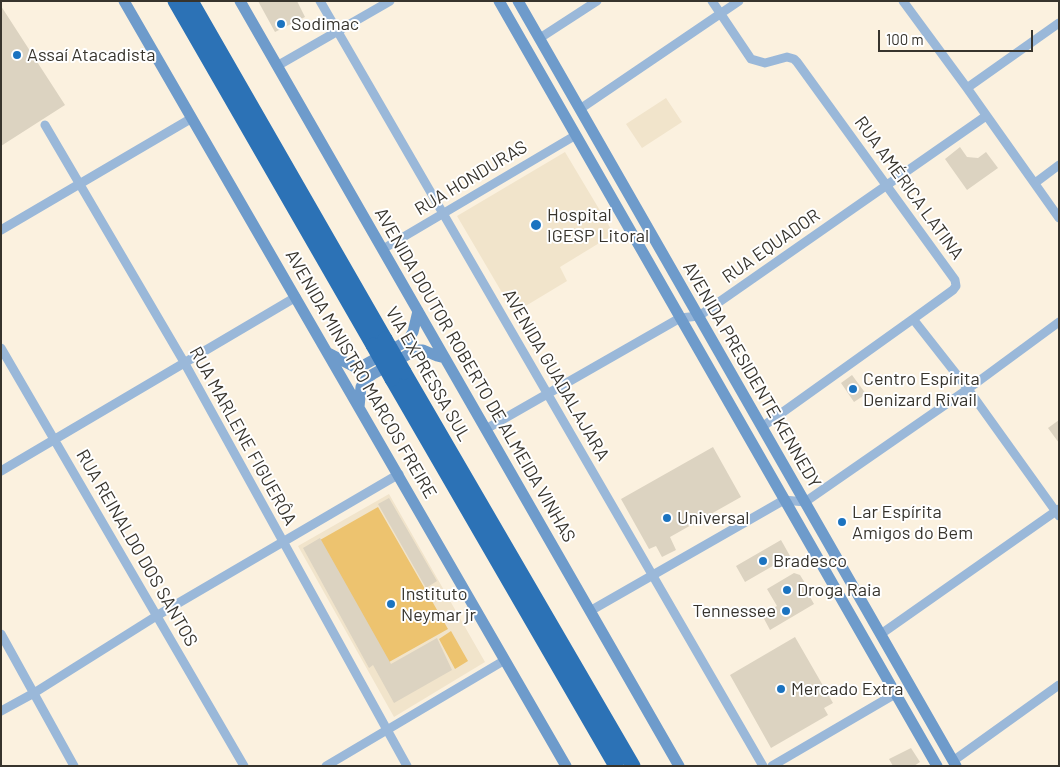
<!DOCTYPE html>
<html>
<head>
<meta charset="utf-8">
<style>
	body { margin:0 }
	#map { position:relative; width:1060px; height:767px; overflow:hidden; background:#fbf1df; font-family:Barlow,sans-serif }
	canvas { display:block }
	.frame { position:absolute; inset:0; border:2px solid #37342d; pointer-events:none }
	.scale { position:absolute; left:878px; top:30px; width:155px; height:22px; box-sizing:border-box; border:2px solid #37342d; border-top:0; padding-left:6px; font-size:15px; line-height:18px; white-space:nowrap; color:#37342d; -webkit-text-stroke:4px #fff; paint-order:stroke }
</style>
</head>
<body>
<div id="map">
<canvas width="1060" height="767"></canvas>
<div class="frame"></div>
<div class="scale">100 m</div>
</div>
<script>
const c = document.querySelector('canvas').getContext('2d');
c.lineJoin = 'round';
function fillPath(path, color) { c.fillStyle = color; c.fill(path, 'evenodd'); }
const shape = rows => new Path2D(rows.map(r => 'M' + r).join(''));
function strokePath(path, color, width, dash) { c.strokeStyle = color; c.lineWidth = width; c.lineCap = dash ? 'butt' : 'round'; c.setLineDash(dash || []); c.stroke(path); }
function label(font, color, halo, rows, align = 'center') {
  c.font = font + ' Barlow,sans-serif'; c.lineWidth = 4; c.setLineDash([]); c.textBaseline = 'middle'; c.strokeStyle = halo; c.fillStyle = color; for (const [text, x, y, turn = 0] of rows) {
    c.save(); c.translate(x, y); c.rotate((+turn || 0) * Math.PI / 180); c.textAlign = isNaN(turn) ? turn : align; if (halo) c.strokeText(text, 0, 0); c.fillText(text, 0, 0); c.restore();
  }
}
const built = shape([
	[666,98,682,122,642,148,626,124],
	[565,152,614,234,560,267,567,281,514,313,457,216],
	[389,494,485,662,394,717,298,546]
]);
const green = shape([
	[378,507,448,629,382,666,313,544],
	[451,631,468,661,455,669,439,639]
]);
const building = shape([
	[258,1,297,1,305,17,275,32],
	[1,6,65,105,1,146],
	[960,147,967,157,978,158,986,152,998,168,967,190,945,159],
	[852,375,866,394,854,402,841,383],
	[1059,420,1059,443,1048,428],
	[713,447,741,497,670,537,676,550,662,557,656,546,649,549,621,499],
	[389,498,437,581,426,588,378,504],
	[320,538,391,664,437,638,452,670,394,703,373,665,369,668,303,548],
	[781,540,790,556,745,582,736,566],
	[794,573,800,575,808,588,806,590,814,604,770,630,762,615,777,606,767,589],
	[795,637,833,703,824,708,828,715,771,748,730,675],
	[911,748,920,762,914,766,893,766,889,759]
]);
const street = shape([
	[320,1,763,766],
	[712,1,751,59,765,63,787,57,794,59,797,62,955,280,956,286,953,290,913,319,968,389,1059,516],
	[903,1,967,88,1059,218],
	[540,38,597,1],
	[277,66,390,1],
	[967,88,1059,23],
	[580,109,739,1],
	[45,125,184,362,407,766],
	[1035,183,1059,165],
	[1,230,192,118],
	[383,249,576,135],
	[1,348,244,766],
	[762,427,913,319],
	[486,429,680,318,699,316,986,116],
	[1,471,296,297],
	[590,611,784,500,805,502,968,389,1059,322],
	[1,634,74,766],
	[881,634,1059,509],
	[1,711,34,693,158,615,399,474],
	[953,761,1059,685],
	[326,766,505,660],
	[772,766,895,694]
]);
const secondary = shape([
	[124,1,566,766],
	[240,1,679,766],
	[499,1,937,766],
	[518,1,956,766],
	[328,353,355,367,364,365,407,341,413,332,418,311],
	[359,407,361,387,366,379,373,374,416,350,423,350,437,356,445,358]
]);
const highway = shape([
	[175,1,373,345],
	[191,1,385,339],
	[404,372,633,766],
	[392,379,616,766]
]);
const highwayBridge = shape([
	[385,339,404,372],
	[373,345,392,379]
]);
const markers = [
	[281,24,5,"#1b73c0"],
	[17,55,5,"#1b73c0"],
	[536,225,6,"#1b73c0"],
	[853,389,5,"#1b73c0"],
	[667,518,5,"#1b73c0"],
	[842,522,5,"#1b73c0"],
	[763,561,5,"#1b73c0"],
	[787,590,5,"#1b73c0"],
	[391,604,5,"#1b73c0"],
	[786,611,5,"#1b73c0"],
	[781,689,5,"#1b73c0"]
];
const poiNames = [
	["Sodimac",291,24],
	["Assaí Atacadista",27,55],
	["Hospital",547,215],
	["IGESP Litoral",547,236],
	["Centro Espírita",863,379],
	["Denizard Rivail",863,400],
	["Lar Espírita",852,512],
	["Amigos do Bem",852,533],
	["Universal",677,518],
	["Bradesco",773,561],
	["Droga Raia",797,590],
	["Instituto",401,594],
	["Neymar jr",401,615],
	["Tennessee",776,611,"right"],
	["Mercado Extra",791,689]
];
const streetNames = [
	["RUA HONDURAS",471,178,-31],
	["RUA AMÉRICA LATINA",909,188,54],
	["RUA EQUADOR",771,246,-35],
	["AVENIDA MINISTRO MARCOS FREIRE",361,374,60],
	["VIA EXPRESSA SUL",428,374,60],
	["AVENIDA DOUTOR ROBERTO DE ALMEIDA VINHAS",475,375,60],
	["AVENIDA GUADALAJARA",556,375,60],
	["AVENIDA PRESIDENTE KENNEDY",752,375,60],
	["RUA MARLENE FIGUERÔA",243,436,61],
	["RUA REINALDO DOS SANTOS",137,548,60]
];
fillPath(built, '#f1e4cb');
fillPath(green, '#edc36f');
fillPath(building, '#dcd3c1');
strokePath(street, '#9ab8d9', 9);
strokePath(secondary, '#6e9bcb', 11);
strokePath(highway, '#2c72b6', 15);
strokePath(highwayBridge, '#2c72b6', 15);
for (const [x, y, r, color] of markers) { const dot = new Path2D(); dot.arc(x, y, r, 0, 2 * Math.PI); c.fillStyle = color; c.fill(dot); strokePath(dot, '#fff', 2); }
label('18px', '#37342d', '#fff', poiNames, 'left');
label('18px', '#37342d', '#fff', streetNames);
</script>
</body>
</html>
